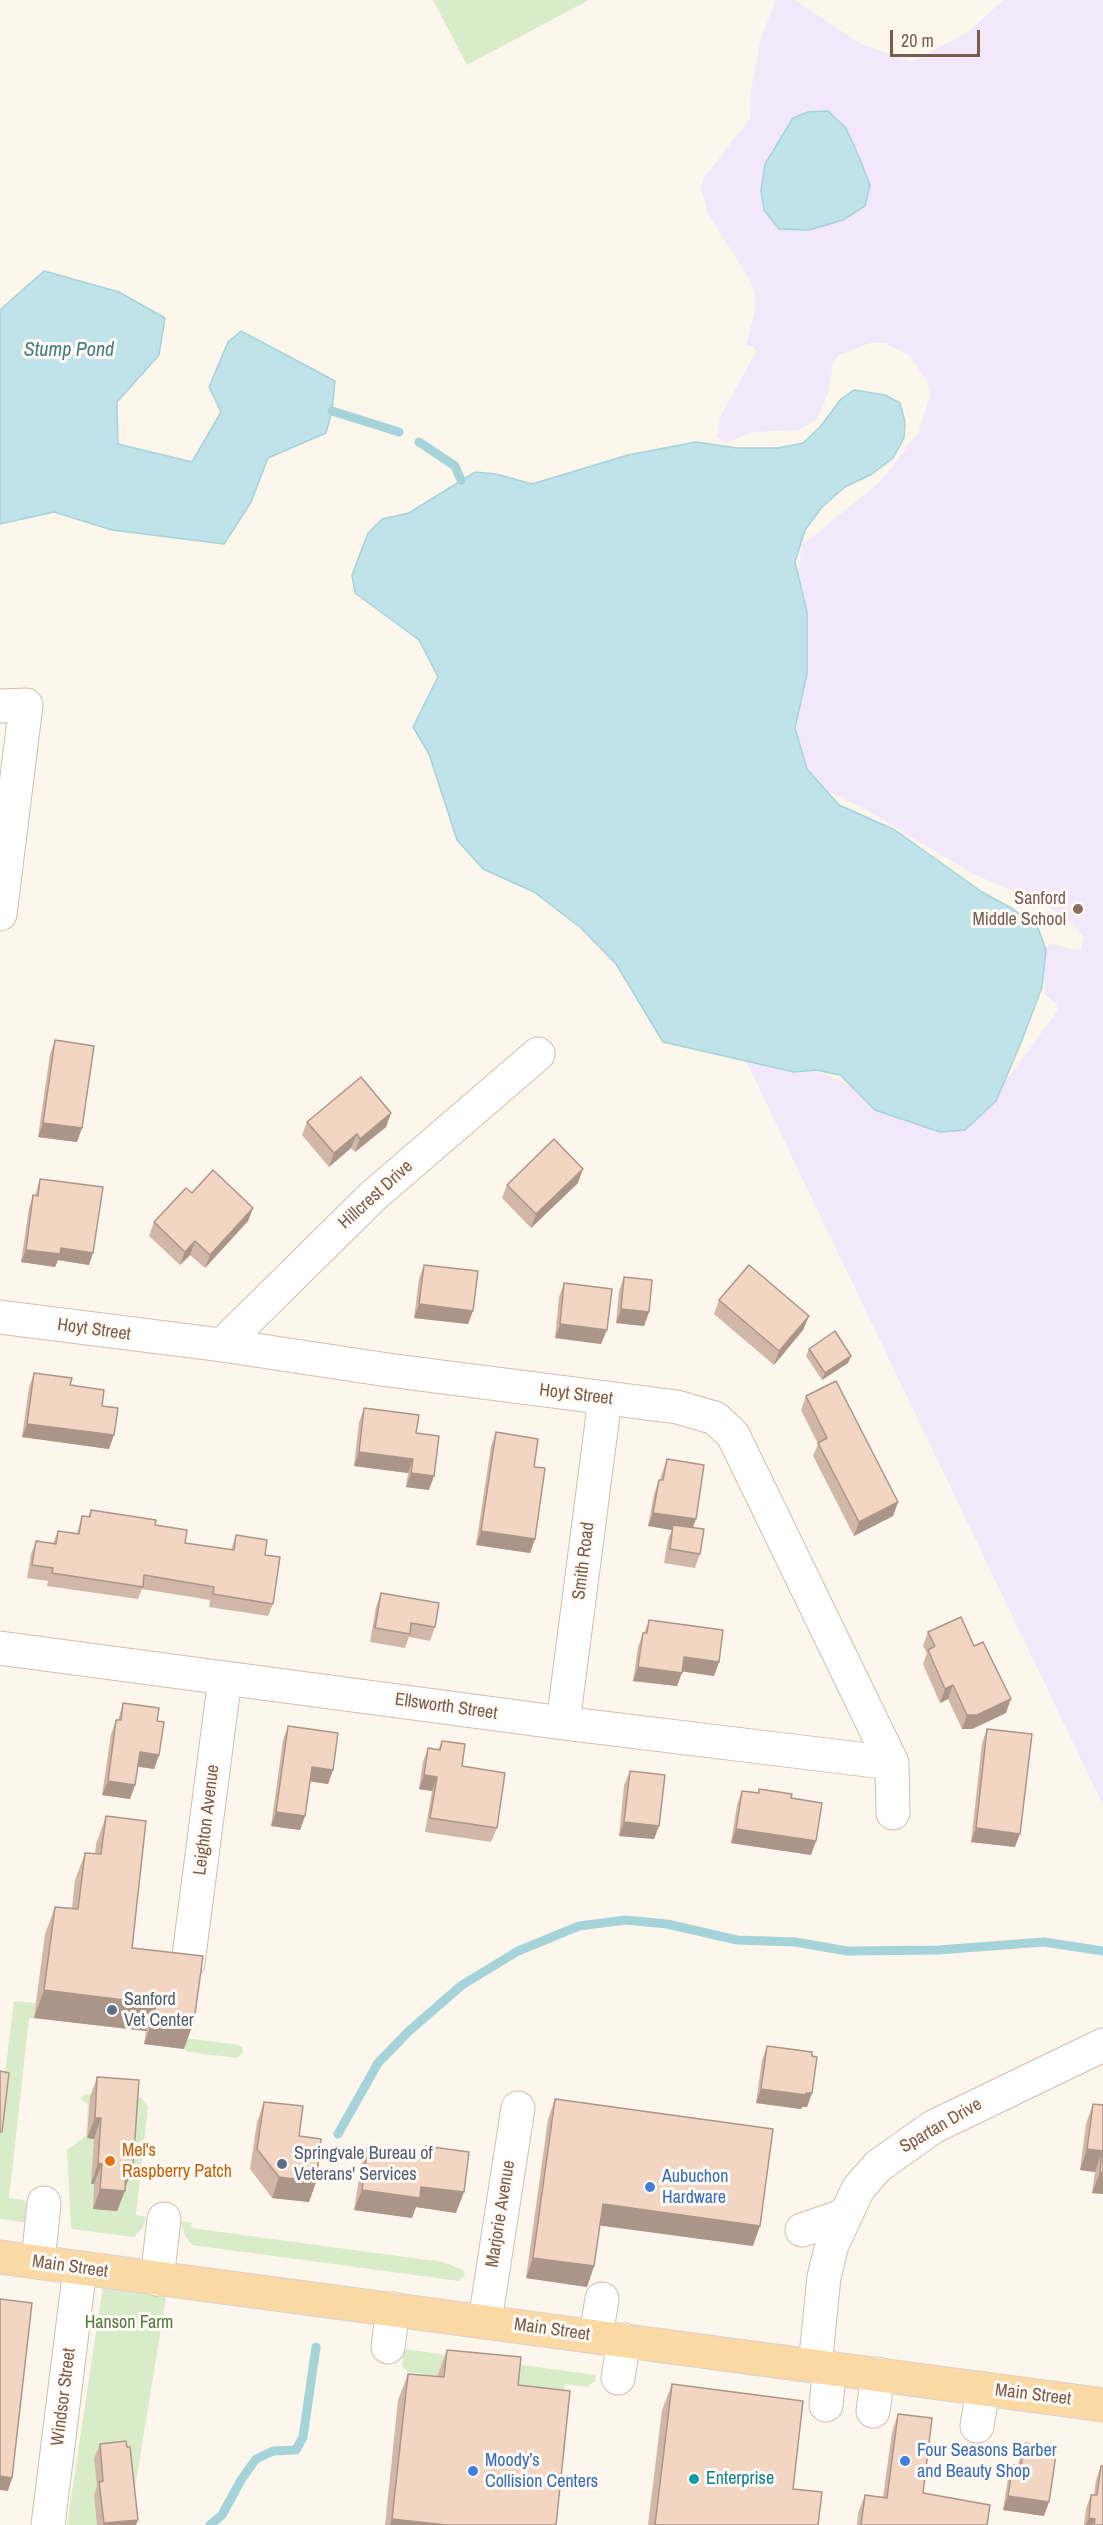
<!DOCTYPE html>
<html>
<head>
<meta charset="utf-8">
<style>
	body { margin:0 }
	#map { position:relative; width:1103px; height:2525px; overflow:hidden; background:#fdf6ec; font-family:"Archivo Narrow",sans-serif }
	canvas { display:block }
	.scale { position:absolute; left:890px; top:30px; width:90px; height:27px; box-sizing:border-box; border:3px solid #7a5c4d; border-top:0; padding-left:8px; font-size:18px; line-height:21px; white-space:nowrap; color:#7a5c4d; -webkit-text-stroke:4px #fffaf3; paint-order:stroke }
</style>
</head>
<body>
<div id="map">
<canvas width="1103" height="2525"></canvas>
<div class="scale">20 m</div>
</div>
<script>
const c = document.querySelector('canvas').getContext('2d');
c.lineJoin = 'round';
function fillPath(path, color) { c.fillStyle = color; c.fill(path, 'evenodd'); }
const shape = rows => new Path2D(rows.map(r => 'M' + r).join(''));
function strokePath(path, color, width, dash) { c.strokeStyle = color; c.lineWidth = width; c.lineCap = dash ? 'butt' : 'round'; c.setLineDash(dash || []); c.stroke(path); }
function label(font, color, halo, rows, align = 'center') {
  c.font = font + ' "Archivo Narrow",sans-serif'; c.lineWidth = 6; c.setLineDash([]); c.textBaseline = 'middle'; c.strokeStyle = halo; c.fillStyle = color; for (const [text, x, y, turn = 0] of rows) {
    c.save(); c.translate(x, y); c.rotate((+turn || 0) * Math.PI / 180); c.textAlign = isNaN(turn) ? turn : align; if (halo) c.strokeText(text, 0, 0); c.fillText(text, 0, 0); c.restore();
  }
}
const education = shape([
	[776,0,795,0,861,44,912,62,967,32,1004,0,1103,0,1103,1805,745,1059,791,1064,825,1074,843,1082,878,1108,999,1090,1058,1010,1056,1004,1045,994,1044,980,1038,960,1043,951,1048,945,1054,944,1073,950,1081,949,1084,937,1067,918,1038,901,973,874,863,808,823,789,807,778,796,746,800,691,797,579,802,545,880,482,919,431,930,395,928,383,910,356,885,343,870,343,839,355,833,362,829,391,818,419,798,430,753,432,726,443,717,437,720,417,756,352,753,346,746,345,754,315,755,293,749,279,707,212,701,187,704,178,750,118,751,91,760,40]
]);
const green = shape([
	[433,0,589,0,467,65],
	[14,2001,36,2003,34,2018,29,2018,9,2198,23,2200,30,2206,30,2223,0,2219,0,2113],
	[186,2038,238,2045,242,2047,243,2053,237,2058,188,2052,184,2049],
	[85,2094,141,2098,148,2106,136,2215,146,2217,143,2227,134,2237,71,2229,67,2150,86,2136,88,2104,80,2099],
	[181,2221,192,2223,191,2228,443,2262,463,2270,465,2275,459,2281,192,2245,185,2236],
	[104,2280,167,2291,129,2525,67,2525],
	[404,2349,596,2375,595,2381,588,2387,565,2384,561,2417,437,2376,408,2372,402,2366]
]);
const water = shape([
	[828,111,846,128,859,157,870,185,865,206,843,220,809,230,779,229,764,210,761,190,765,164,793,118,808,112,828,111],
	[44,271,119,292,165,318,159,355,117,402,118,444,192,462,221,412,209,387,228,342,241,331,335,381,332,411,326,433,268,458,251,502,224,544,112,530,54,512,0,524,0,310,44,271],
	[854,390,885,395,900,403,905,422,904,438,893,458,872,474,845,487,822,507,805,530,795,562,807,612,807,674,795,728,807,769,839,805,895,830,982,892,1013,909,1038,928,1046,950,1042,987,1022,1040,996,1101,965,1130,940,1132,875,1110,840,1075,816,1070,794,1072,663,1042,616,964,581,928,534,892,483,869,457,840,429,754,413,727,438,677,419,640,355,593,352,575,368,533,382,519,409,513,475,472,496,474,532,484,628,455,696,442,737,448,778,448,803,443,820,427,841,399,854,390]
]);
const stream = shape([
	[332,411,399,432],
	[419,442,455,466,461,480],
	[338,2134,378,2063,409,2031,462,1985,518,1951,579,1926,626,1920,667,1924,737,1940,795,1942,847,1951,938,1950,1044,1942,1103,1951],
	[210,2525,222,2515,241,2480,256,2459,273,2451,296,2450,303,2437,316,2347]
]);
const minor = shape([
	[0,706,26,705,0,914],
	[0,1317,222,1345,388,1370,677,1407,715,1418,733,1435,892,1763,893,1813],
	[222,1345,373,1196,538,1054],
	[0,1648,563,1723,892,1763],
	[563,1723,605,1399],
	[188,1963,225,1678],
	[802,2230,845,2215],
	[38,2262,44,2203],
	[157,2279,164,2219],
	[485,2321,518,2108],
	[596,2336,602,2299],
	[388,2347,393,2309],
	[815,2366,824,2277,832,2245,858,2189,878,2166,933,2127,1103,2045],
	[618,2378,624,2340],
	[826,2405,830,2368],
	[873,2411,878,2374],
	[977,2426,983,2389],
	[48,2525,80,2268]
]);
const major = shape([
	[0,2257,1103,2405]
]);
const wall = shape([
	[55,1040,77,1142,38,1137,50,1054],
	[391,1113,386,1127,355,1152,351,1148,329,1167,302,1135,307,1122],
	[40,1179,89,1265,58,1260,55,1267,21,1262,29,1208,33,1195,35,1196],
	[578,1183,531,1228,502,1198,507,1185],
	[192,1193,253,1208,248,1221,205,1268,190,1255,180,1265,149,1236,154,1222],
	[424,1265,468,1324,414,1318,419,1279],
	[624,1277,649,1312,644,1326,616,1323,619,1291],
	[564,1283,601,1344,555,1338,559,1297],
	[719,1300,809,1316,803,1330,774,1365,714,1314],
	[809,1349,851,1356,848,1363,822,1380,806,1356],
	[34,1373,70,1385,102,1406,109,1449,22,1437,29,1387],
	[806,1396,898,1502,893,1516,854,1536,813,1456,818,1444,801,1410],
	[364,1408,416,1433,429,1490,406,1487,408,1473,354,1466,359,1422],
	[496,1432,534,1467,535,1539,530,1553,476,1545,491,1446],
	[667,1459,693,1528,700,1554,695,1568,664,1563,668,1539,672,1530,648,1526,654,1494,659,1480,660,1480,662,1473],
	[91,1510,155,1525,185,1543,231,1550,236,1535,265,1555,273,1604,268,1616,209,1607,210,1600,142,1589,138,1599,47,1586,48,1581,27,1578,31,1554,36,1541,53,1543,58,1531,77,1533,82,1516,88,1517],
	[381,1593,435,1627,430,1641,409,1637,405,1648,370,1642,376,1607],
	[649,1620,719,1662,714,1676,682,1671,677,1686,633,1681,638,1647,643,1633,644,1633],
	[928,1632,1006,1713,972,1729,962,1729,948,1699,940,1703,923,1664,927,1653,923,1646],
	[123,1703,157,1721,159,1755,154,1769,138,1767,135,1785,130,1799,102,1795,111,1734,116,1720,118,1720],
	[288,1726,333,1770,328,1784,310,1781,305,1816,300,1830,271,1826,283,1740],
	[987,1729,1015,1847,971,1842,982,1743],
	[442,1741,462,1766,497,1828,491,1842,425,1832,432,1791,419,1789,423,1762,428,1748,438,1750],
	[630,1771,659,1826,654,1839,619,1836,624,1785],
	[759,1789,791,1798,811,1855,731,1843,737,1805,742,1791,758,1793],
	[106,1816,132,1948,184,2049,144,2044,146,2031,34,2018,45,1934,55,1907,72,1908,75,1880,85,1853,95,1854,96,1844],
	[767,2046,812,2056,812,2093,807,2107,802,2107,801,2109,756,2103,762,2060],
	[97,2077,133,2166,125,2186,117,2211,93,2209,94,2184,91,2184,94,2139,87,2138,90,2097],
	[555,2099,753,2246,600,2225,594,2266,587,2287,526,2278,548,2119],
	[264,2102,299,2136,316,2182,309,2202,272,2198,250,2169,257,2122],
	[1093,2104,1103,2105,1103,2194,1092,2193,1095,2172,1080,2170,1086,2124],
	[368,2145,423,2153,425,2146,456,2213,416,2207,412,2218,354,2210,361,2165],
	[447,2350,518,2385,556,2525,385,2525,398,2400,408,2374,437,2377],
	[672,2384,793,2489,818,2525,648,2525,662,2410],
	[898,2414,923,2493,987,2525,857,2525,858,2513,865,2495,883,2497,892,2432],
	[1025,2443,1044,2516,1003,2510,1008,2478,1013,2465,1018,2465,1020,2457],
	[100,2444,127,2447,136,2525,97,2525,94,2495,97,2486,94,2458],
	[1101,2466,1103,2525,1084,2525,1086,2508,1091,2495,1094,2495,1096,2480]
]);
const shadedWall = shape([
	[391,1113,386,1127,355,1152,360,1139],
	[43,1123,82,1128,77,1142,38,1137],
	[357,1134,351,1148,329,1167,334,1153],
	[583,1169,578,1183,531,1228,536,1214],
	[253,1208,248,1221,205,1268,210,1255],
	[195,1241,190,1255,180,1265,185,1252],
	[61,1248,93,1253,89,1265,58,1260,55,1267,21,1262,26,1250],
	[419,1304,473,1311,468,1324,414,1318],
	[621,1309,649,1312,644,1326,616,1323],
	[809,1316,803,1330,774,1365,779,1351],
	[560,1324,607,1330,601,1344,555,1338],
	[851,1356,848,1363,822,1380,825,1373],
	[27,1424,114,1435,109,1449,22,1437],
	[359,1452,413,1459,408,1473,354,1466],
	[411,1473,434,1476,429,1490,406,1487],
	[898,1502,893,1516,854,1536,859,1522],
	[653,1513,696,1519,691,1533,673,1525,672,1530,648,1526],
	[481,1531,535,1539,530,1553,476,1545],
	[684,1657,719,1662,714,1676,679,1671],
	[638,1667,682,1673,677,1686,633,1681],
	[953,1685,948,1699,940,1703,945,1689],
	[1011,1699,1006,1713,972,1729,962,1729,967,1715],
	[140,1752,159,1755,154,1769,135,1766],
	[312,1767,333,1770,328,1784,307,1781],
	[424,1775,437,1777,432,1791,419,1789],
	[108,1781,135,1785,130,1799,102,1795],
	[276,1812,305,1816,300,1830,271,1826],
	[624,1822,659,1826,654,1839,619,1836],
	[976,1828,1020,1834,1015,1847,971,1842],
	[736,1829,816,1841,811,1855,731,1843],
	[44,1990,156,2004,146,2031,34,2018],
	[154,2016,194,2021,184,2049,144,2044],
	[761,2089,806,2093,812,2093,807,2107,802,2107,801,2109,756,2103],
	[95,2118,101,2118,94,2139,87,2138],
	[1087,2149,1102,2151,1095,2172,1080,2170],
	[98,2163,102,2164,94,2184,91,2184],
	[126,2165,133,2166,126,2186,119,2185],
	[1100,2172,1103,2173,1103,2194,1092,2193],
	[279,2177,316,2182,309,2202,272,2198],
	[421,2187,464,2192,456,2213,416,2207,412,2218,354,2210,362,2190],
	[100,2189,125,2191,117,2211,93,2209],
	[603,2204,760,2226,753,2246,596,2225],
	[533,2258,594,2266,587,2287,526,2278],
	[0,2476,12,2478,8,2491,0,2490],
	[1008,2496,1049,2502,1044,2516,1003,2510],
	[1089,2518,1095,2519,1092,2525,1086,2525],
	[392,2519,446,2525,390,2525],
	[138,2520,136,2525,103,2525,104,2523]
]);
const building = shape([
	[55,1040,94,1046,82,1128,43,1123,55,1040],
	[361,1077,391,1113,360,1139,357,1134,334,1153,307,1122,361,1077],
	[554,1139,583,1169,536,1214,507,1185,554,1139],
	[213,1170,253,1208,210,1255,195,1241,185,1252,154,1222,186,1188,192,1193,213,1170],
	[40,1179,103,1187,93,1253,61,1248,60,1254,26,1250,33,1195,38,1196,40,1179],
	[424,1265,478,1271,473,1311,419,1304,424,1265],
	[749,1265,809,1316,779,1351,719,1300,749,1265],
	[624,1277,652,1280,649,1312,621,1309,624,1277],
	[564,1283,612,1289,607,1330,560,1324,564,1283],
	[835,1331,851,1356,825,1373,809,1349,835,1331],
	[34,1373,72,1378,70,1385,104,1390,102,1406,118,1408,114,1435,27,1424,34,1373],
	[836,1381,898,1502,859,1522,818,1443,827,1438,806,1396,836,1381],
	[364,1408,419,1415,416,1433,439,1436,434,1476,411,1473,413,1459,359,1452,364,1408],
	[496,1432,538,1439,534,1467,545,1468,535,1539,481,1531,496,1432],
	[667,1459,704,1465,696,1519,653,1513,659,1480,663,1480,667,1459],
	[91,1510,156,1520,155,1525,187,1530,185,1543,234,1550,236,1535,267,1540,265,1555,280,1557,273,1604,213,1594,214,1587,144,1575,143,1587,52,1573,53,1568,32,1565,36,1541,56,1544,58,1531,79,1534,82,1516,90,1517,91,1510],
	[673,1525,704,1529,700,1554,670,1549,673,1525],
	[381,1593,439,1603,435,1627,411,1623,410,1634,375,1628,381,1593],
	[961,1617,974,1646,983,1642,1011,1699,977,1715,967,1715,953,1685,945,1689,928,1650,935,1646,928,1632,961,1617],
	[649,1620,723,1630,719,1662,684,1657,682,1673,638,1667,643,1633,647,1633,649,1620],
	[123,1703,159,1708,157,1721,164,1722,159,1755,140,1752,135,1785,108,1781,116,1720,121,1720,123,1703],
	[288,1726,338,1733,333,1770,312,1767,305,1816,276,1812,288,1726],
	[987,1729,1032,1734,1020,1834,976,1828,987,1729],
	[442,1741,465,1744,462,1766,505,1773,497,1828,430,1818,437,1777,424,1775,428,1748,440,1750,442,1741],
	[630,1771,665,1775,659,1826,624,1822,630,1771],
	[759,1789,792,1794,791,1798,822,1803,816,1841,736,1829,742,1791,759,1793,759,1789],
	[106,1816,146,1821,132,1948,203,1956,194,2021,154,2016,156,2004,44,1990,55,1907,78,1909,85,1853,101,1854,106,1816],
	[767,2046,812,2052,812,2056,817,2057,812,2093,806,2093,806,2095,761,2089,767,2046],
	[0,2071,9,2073,2,2132,0,2132,0,2071],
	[97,2077,139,2080,133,2166,126,2165,125,2191,100,2189,102,2164,98,2163,101,2118,95,2118,97,2077],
	[555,2099,773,2129,760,2226,603,2204,594,2266,533,2258,555,2099],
	[264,2102,303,2106,299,2136,321,2139,316,2182,279,2177,257,2149,264,2102],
	[1093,2104,1103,2105,1103,2173,1100,2172,1102,2151,1087,2149,1093,2104],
	[368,2145,424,2153,425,2146,469,2152,464,2192,421,2187,420,2198,362,2190,368,2145],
	[0,2299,32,2303,12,2478,0,2476,0,2299],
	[447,2350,521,2357,518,2385,570,2391,556,2525,446,2525,392,2519,408,2374,444,2377,447,2350],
	[672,2384,803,2401,793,2489,822,2492,818,2525,655,2525,672,2384],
	[898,2414,932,2418,923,2493,990,2505,987,2525,861,2525,865,2495,887,2498,898,2414],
	[126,2441,127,2447,130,2447,138,2520,104,2523,99,2482,103,2481,100,2444,126,2441],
	[1025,2443,1057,2448,1049,2502,1008,2496,1013,2465,1021,2466,1025,2443],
	[1101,2466,1103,2466,1103,2525,1094,2525,1095,2519,1089,2518,1091,2495,1097,2495,1101,2466]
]);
const markers = [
	[1078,909,6,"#8d6e63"],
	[112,2010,6,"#5c6f8a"],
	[110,2161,6,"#e8710a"],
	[282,2164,6,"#5c6f8a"],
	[650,2187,6,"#3f7fe0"],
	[905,2461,6,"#3f7fe0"],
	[473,2471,6,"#3f7fe0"],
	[694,2479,6,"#0f9aa8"]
];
const educationNames = [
	["Sanford",1066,899],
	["Middle School",1066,920]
];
const streetNames = [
	["Hillcrest Drive",376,1195,-42],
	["Hoyt Street",94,1330,8],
	["Hoyt Street",576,1395,7],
	["Smith Road",584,1561,-83],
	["Ellsworth Street",446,1707,8],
	["Leighton Avenue",207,1820,-83],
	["Spartan Drive",941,2126,-30],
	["Marjorie Avenue",501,2214,-81],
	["Main Street",70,2267,8],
	["Main Street",552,2330,8],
	["Main Street",1033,2395,7],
	["Windsor Street",64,2397,-83]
];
const serviceNames = [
	["Sanford",124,2000],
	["Vet Center",124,2021],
	["Springvale Bureau of",294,2154],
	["Veterans' Services",294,2175]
];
const foodNames = [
	["Mel's",122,2151],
	["Raspberry Patch",122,2172]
];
const shopNames = [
	["Aubuchon",662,2177],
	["Hardware",662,2198],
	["Four Seasons Barber",917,2451],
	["and Beauty Shop",917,2472],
	["Moody’s",485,2461],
	["Collision Centers",485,2482]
];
const parkNames = [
	["Hanson Farm",129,2323]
];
const cultureNames = [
	["Enterprise",706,2479]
];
const waterNames = [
	["Stump Pond",69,351]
];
fillPath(education, '#f3e8fa');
fillPath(green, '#d8ecc9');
fillPath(water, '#bfe3e8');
strokePath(water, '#a5d3da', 1.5);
strokePath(stream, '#a5d3da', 9);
strokePath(minor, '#d1beb0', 35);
strokePath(major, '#dad1cd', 35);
strokePath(minor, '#fff', 33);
strokePath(major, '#fbd9a5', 33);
fillPath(wall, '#d1b7a8');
fillPath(shadedWall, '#aa9588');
fillPath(building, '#f3d5c3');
strokePath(building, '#aa9588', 1.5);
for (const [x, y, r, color] of markers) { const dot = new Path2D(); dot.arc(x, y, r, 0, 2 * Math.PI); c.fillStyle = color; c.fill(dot); strokePath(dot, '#fffaf3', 2); }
label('18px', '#785e54', '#fffaf3', educationNames, 'right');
label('18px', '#7a5c4d', '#fffaf3', streetNames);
label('18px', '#4e5e75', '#fffaf3', serviceNames, 'left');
label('18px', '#c56008', '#fffaf3', foodNames, 'left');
label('18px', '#366cbe', '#fffaf3', shopNames, 'left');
label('18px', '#537a41', '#fffaf3', parkNames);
label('18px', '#0d838f', '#fffaf3', cultureNames, 'left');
label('italic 20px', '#437c86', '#fffaf3', waterNames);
</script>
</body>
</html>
